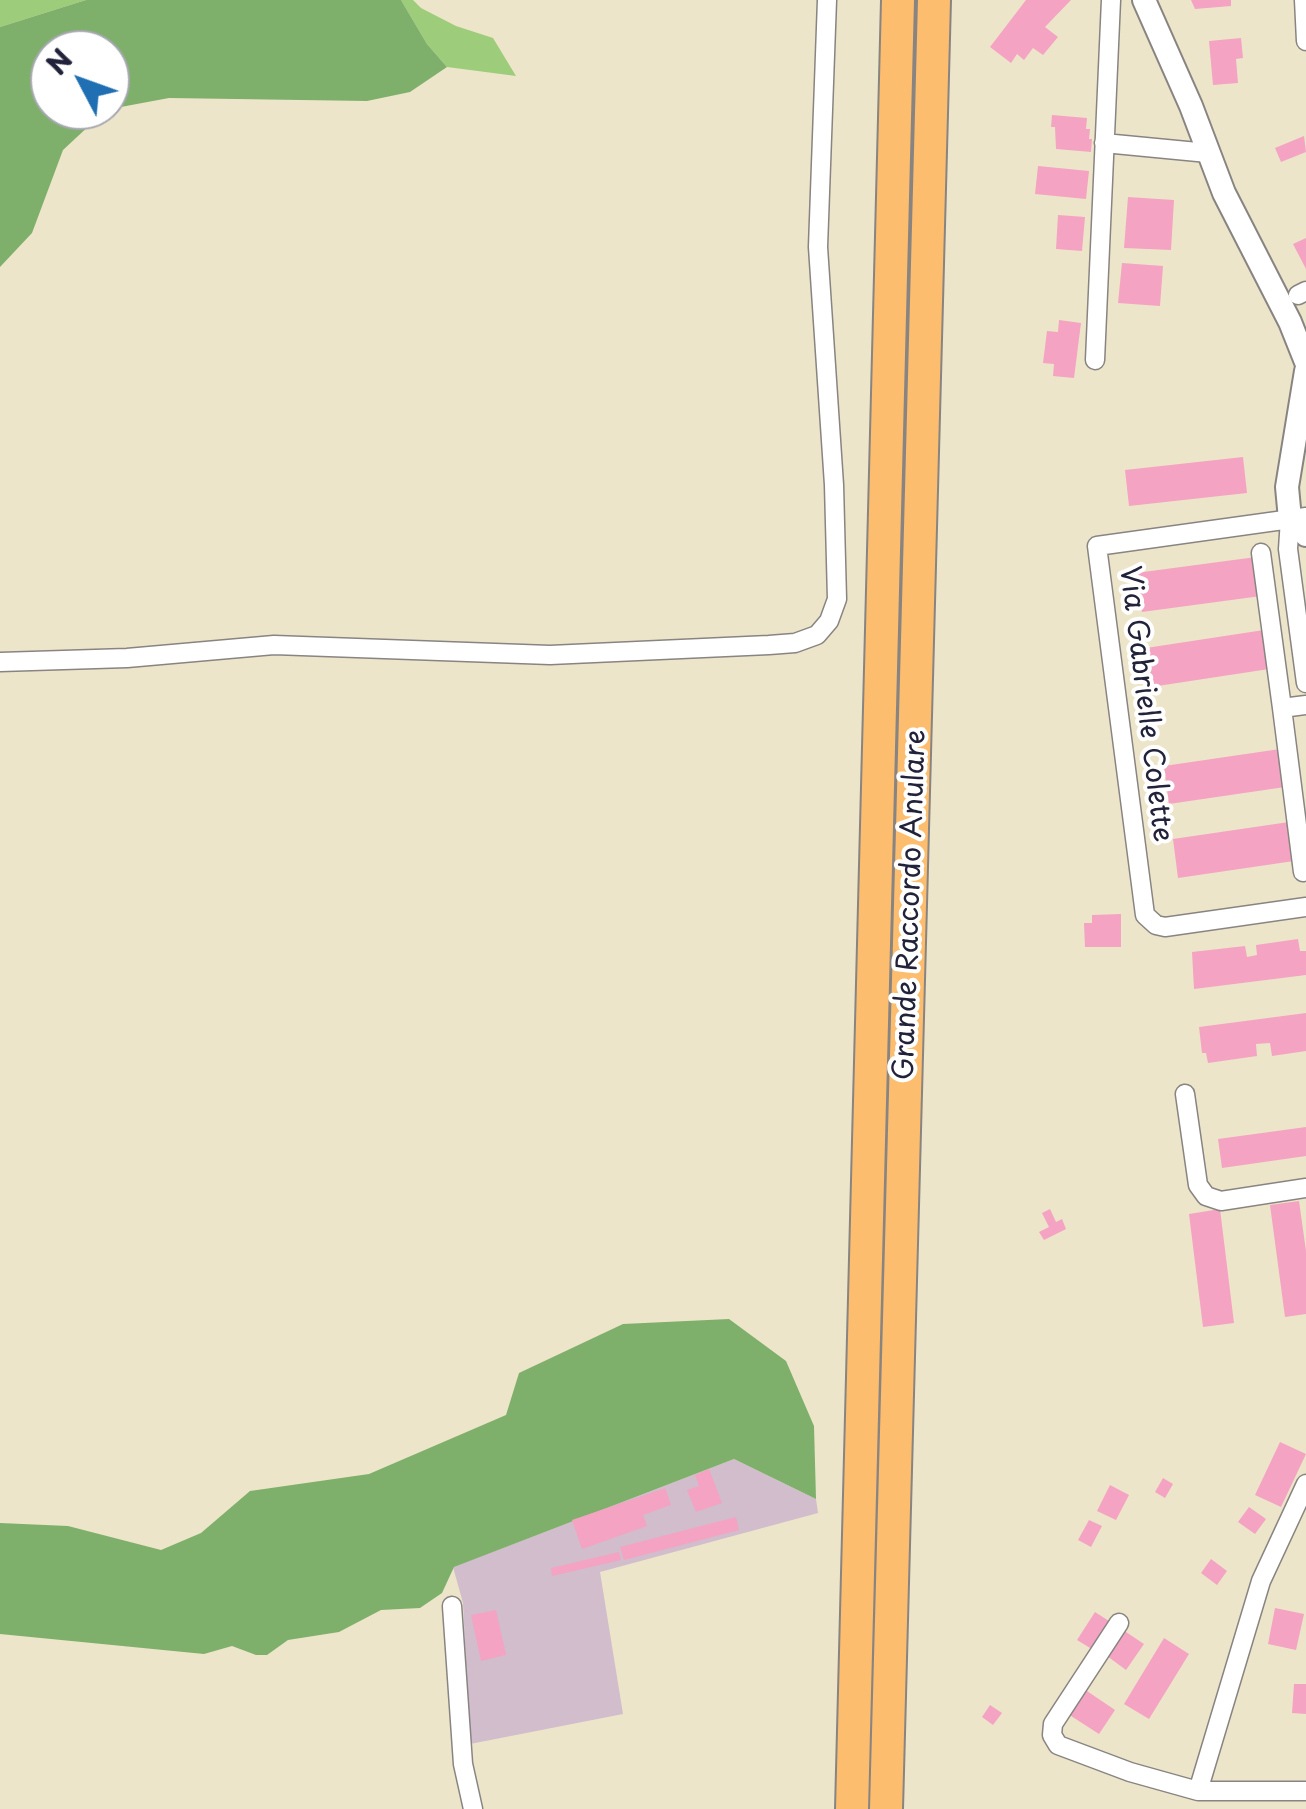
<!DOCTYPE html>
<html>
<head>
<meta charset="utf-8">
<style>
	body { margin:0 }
	#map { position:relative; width:1306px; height:1809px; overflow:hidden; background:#ede5c9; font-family:"Playpen Sans",sans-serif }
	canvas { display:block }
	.north { position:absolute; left:30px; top:30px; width:100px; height:100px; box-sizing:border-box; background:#fff; border:2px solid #a7a7b1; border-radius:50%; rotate:311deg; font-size:28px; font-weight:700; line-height:40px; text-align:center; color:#22223b }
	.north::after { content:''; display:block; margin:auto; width:35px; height:45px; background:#1f6fb2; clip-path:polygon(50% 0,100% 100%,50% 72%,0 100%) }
</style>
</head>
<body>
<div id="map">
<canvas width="1306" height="1809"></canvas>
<div class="north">N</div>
</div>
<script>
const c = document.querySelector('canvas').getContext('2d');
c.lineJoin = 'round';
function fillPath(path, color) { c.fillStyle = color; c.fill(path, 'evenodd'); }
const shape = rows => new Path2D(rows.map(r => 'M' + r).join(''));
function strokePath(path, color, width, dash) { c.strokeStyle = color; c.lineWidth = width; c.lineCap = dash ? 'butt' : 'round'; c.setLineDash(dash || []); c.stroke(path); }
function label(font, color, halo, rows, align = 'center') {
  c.font = font + ' "Playpen Sans",sans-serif'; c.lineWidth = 8; c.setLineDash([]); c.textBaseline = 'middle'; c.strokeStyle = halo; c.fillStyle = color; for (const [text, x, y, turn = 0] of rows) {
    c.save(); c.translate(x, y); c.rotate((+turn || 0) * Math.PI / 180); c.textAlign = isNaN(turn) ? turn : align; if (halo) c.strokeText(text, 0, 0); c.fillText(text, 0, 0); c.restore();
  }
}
const industrial = shape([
	[734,1459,816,1499,818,1513,600,1572,623,1714,470,1744,463,1603,453,1567]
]);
const green = shape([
	[0,0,86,0,0,27],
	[401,0,413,0,421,8,456,26,493,38,516,76,447,67,427,44]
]);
const forest = shape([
	[86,0,401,0,427,44,447,67,410,92,367,101,169,98,110,109,110,50,50,50,50,110,106,110,63,150,32,233,0,267,0,27],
	[729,1319,786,1361,814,1426,816,1499,734,1459,454,1567,442,1593,420,1608,381,1610,339,1632,288,1640,267,1655,256,1655,232,1646,204,1654,0,1634,0,1523,68,1526,161,1550,201,1533,250,1491,369,1474,506,1415,519,1373,623,1324]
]);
const building = shape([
	[1026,0,1071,0,1045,27,1058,37,1043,55,1033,48,1024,60,1017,54,1011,63,990,47],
	[1191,0,1231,0,1231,6,1195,9],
	[1241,38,1243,58,1236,59,1238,83,1213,85,1209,41],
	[1052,115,1087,118,1086,129,1090,129,1089,139,1092,139,1091,152,1056,149,1055,127,1051,127],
	[1304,136,1306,152,1281,162,1275,148],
	[1038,166,1089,171,1086,199,1035,194],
	[1128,197,1174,200,1171,250,1124,248],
	[1058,215,1085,217,1082,251,1056,249],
	[1306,238,1306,269,1293,244],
	[1122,263,1163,266,1160,306,1118,303],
	[1059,320,1081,323,1074,378,1053,376,1054,364,1043,363,1047,331,1058,332],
	[1243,457,1247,493,1129,506,1125,470],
	[1256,557,1261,596,1142,612,1136,573],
	[1264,630,1269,669,1151,687,1146,648],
	[1280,749,1285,787,1169,804,1164,766],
	[1289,822,1294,861,1178,878,1173,839],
	[1121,914,1121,947,1085,947,1084,923,1092,923,1092,915],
	[1298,939,1300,951,1306,951,1306,975,1194,989,1192,952,1245,946,1247,957,1257,955,1256,945],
	[1306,1013,1306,1051,1272,1056,1270,1043,1256,1044,1257,1056,1208,1063,1206,1053,1202,1053,1199,1027],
	[1306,1127,1306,1156,1222,1168,1218,1139],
	[1299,1201,1306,1251,1306,1314,1285,1317,1270,1205],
	[1050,1209,1056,1222,1062,1219,1066,1229,1044,1240,1039,1232,1049,1227,1042,1213],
	[1220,1209,1234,1323,1203,1327,1189,1214],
	[1280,1442,1306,1454,1281,1507,1255,1495],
	[709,1469,722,1503,696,1512,687,1490,699,1486,695,1475],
	[1163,1478,1173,1484,1165,1498,1155,1492],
	[1110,1485,1129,1495,1116,1520,1097,1511],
	[665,1488,671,1505,643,1515,647,1526,582,1549,572,1520],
	[1249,1507,1266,1519,1255,1534,1238,1522],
	[736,1517,739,1530,624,1560,620,1547],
	[1089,1520,1102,1526,1091,1547,1078,1540],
	[619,1552,621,1560,552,1576,551,1568],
	[1211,1559,1227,1571,1217,1585,1201,1573],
	[1275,1608,1304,1614,1296,1650,1268,1644],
	[496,1610,506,1655,481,1661,471,1615],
	[1095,1612,1112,1623,1095,1651,1077,1640],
	[1120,1628,1144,1644,1126,1670,1103,1653],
	[1164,1638,1189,1654,1149,1719,1124,1704],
	[1294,1684,1306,1684,1306,1714,1292,1713],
	[1084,1689,1115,1710,1099,1734,1068,1714],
	[990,1705,1002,1713,993,1725,982,1717]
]);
const minor = shape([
	[1304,0,1306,41],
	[1104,143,1208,153],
	[1298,295,1306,291],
	[1095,360,1111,0],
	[1306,517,1097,546,1145,915,1156,925,1165,927,1306,907],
	[1290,519,1288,549,1306,683],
	[1261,553,1282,708],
	[0,662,127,658,274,645,550,655,769,645,795,643,817,635,829,621,837,599,834,485,818,247,827,0],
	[1303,872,1282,708,1306,705],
	[1185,1094,1198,1185,1206,1196,1221,1201,1306,1188],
	[452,1606,463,1764,473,1809],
	[1119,1623,1053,1724,1052,1735,1058,1745,1130,1772,1198,1791,1306,1791],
	[1198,1791,1261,1581,1306,1484]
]);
const tertiary = shape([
	[1144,0,1191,106,1224,193,1290,322,1306,362],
	[1306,371,1287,487,1290,519,1306,535]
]);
const motorway = shape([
	[852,1809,898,0],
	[886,1809,934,0]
]);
const streetNames = [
	["Via Gabrielle Colette",1145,704,83],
	["Grande Raccordo Anulare",911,905,-88]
];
fillPath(industrial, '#d1bdcc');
fillPath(green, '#9dcd7b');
fillPath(forest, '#7eb06b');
fillPath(building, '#f4a3c3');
strokePath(minor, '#888482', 21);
strokePath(tertiary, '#888482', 26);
strokePath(motorway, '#888482', 36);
strokePath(minor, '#fff', 18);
strokePath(tertiary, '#fff', 22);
strokePath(motorway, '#fcbd6e', 32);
label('28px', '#22223b', '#fff', streetNames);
</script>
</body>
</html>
